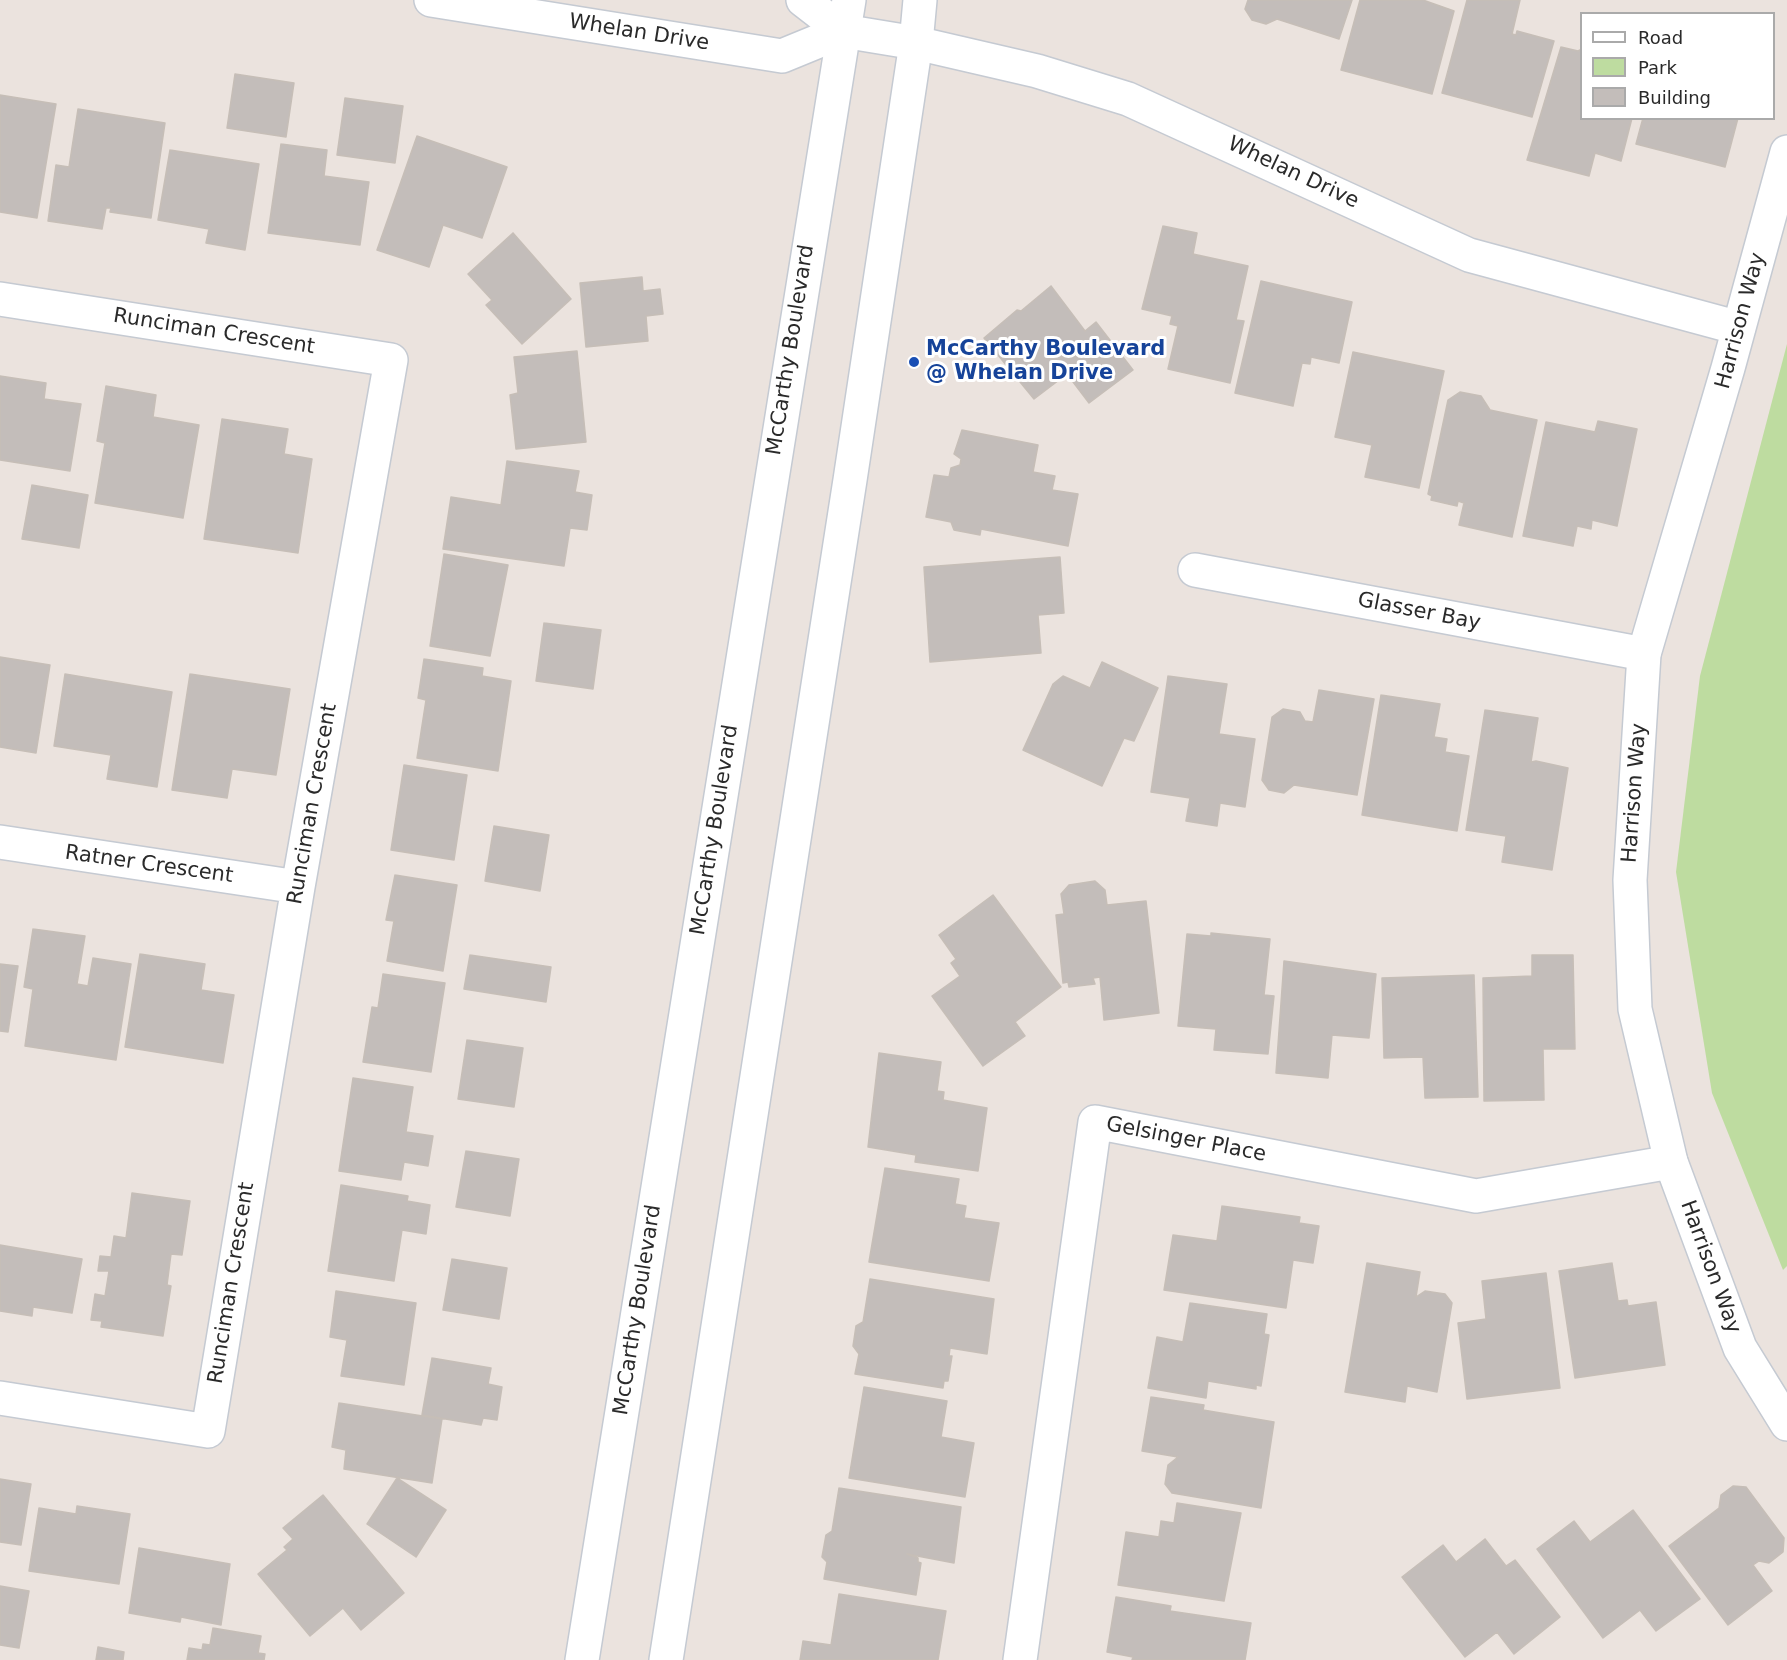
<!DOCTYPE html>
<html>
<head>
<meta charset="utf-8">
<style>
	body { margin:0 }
	#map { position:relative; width:1787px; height:1660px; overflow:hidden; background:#ebe3de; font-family:"DejaVu Sans",sans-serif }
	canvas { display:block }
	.legend { position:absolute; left:1580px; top:12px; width:195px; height:108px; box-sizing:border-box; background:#fff; border:2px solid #aaa; margin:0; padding:8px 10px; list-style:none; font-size:18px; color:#2a2a2a }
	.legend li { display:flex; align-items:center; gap:12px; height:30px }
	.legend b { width:30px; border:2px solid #aaa }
</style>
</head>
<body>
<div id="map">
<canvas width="1787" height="1660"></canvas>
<ul class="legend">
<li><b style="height:8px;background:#fff"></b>Road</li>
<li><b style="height:16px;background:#bedca0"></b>Park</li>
<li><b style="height:16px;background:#c3bdba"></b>Building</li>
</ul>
</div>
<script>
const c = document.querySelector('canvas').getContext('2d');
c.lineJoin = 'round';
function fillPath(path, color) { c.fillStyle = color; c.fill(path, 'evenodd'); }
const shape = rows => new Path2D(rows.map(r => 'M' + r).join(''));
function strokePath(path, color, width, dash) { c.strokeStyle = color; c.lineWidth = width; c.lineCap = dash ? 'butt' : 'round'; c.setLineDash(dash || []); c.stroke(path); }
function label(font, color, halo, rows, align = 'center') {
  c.font = font + ' "DejaVu Sans",sans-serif'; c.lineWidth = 6; c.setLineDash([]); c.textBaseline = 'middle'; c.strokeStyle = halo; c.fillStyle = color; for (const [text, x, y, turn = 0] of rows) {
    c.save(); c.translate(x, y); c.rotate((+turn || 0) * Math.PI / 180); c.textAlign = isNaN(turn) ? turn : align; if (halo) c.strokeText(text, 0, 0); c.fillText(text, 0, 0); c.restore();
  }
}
const green = shape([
	[1787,344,1787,1266,1783,1270,1712,1093,1676,872,1700,676]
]);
const building = shape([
	[1248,0,1352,0,1339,39,1277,19,1266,24,1252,20,1245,9,1248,0],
	[1360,0,1423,0,1454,11,1432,94,1341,70,1360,0],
	[1467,0,1520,0,1512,34,1516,35,1517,31,1554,41,1532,117,1442,93,1467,0],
	[1561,47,1578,51,1582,49,1582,118,1632,118,1621,161,1595,153,1589,176,1527,160,1561,47],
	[235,74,294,83,286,137,227,128,235,74],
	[0,95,56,104,37,218,0,212,0,95],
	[345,98,403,106,395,163,337,155,345,98],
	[78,109,165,123,151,218,110,212,111,208,106,208,102,229,48,221,56,165,69,167,78,109],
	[1643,118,1738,118,1725,167,1636,144,1643,118],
	[417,136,507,167,482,238,443,225,429,267,377,250,417,136],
	[281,144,327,150,324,176,369,182,360,245,268,233,281,144],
	[170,150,259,164,245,250,206,243,209,229,158,220,170,150],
	[1163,226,1197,233,1193,254,1248,266,1236,320,1244,321,1230,383,1168,369,1178,326,1170,324,1172,316,1142,309,1163,226],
	[513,233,571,299,522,344,486,305,492,300,468,274,513,233],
	[642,277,643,291,660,289,663,314,646,316,648,341,586,347,580,283,642,277],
	[1261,281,1352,302,1339,363,1311,357,1310,364,1302,363,1293,406,1235,393,1261,281],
	[1051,286,1085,331,1096,322,1133,370,1089,403,1067,374,1034,399,984,338,1017,310,1021,311,1051,286],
	[577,351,586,442,516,449,510,395,518,393,514,357,577,351],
	[1353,352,1444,371,1419,488,1365,477,1372,445,1335,437,1353,352],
	[0,376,46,383,44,399,81,404,70,471,0,460,0,376],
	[106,386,156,395,153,417,199,425,183,518,95,503,105,443,97,441,106,386],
	[1460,392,1481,396,1490,410,1537,420,1512,537,1459,525,1464,503,1458,501,1457,506,1431,500,1432,496,1428,494,1448,400,1460,392],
	[222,419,288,429,284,454,312,459,298,553,204,539,222,419],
	[1598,421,1637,429,1617,526,1592,520,1591,529,1577,526,1573,546,1523,536,1546,422,1595,432,1598,421],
	[962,430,1038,445,1033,472,1055,476,1052,490,1078,494,1068,546,981,529,980,535,954,530,951,522,926,517,934,475,949,477,951,468,960,465,961,459,954,454,962,430],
	[507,461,579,471,575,492,592,495,587,530,570,528,564,566,443,549,451,497,501,505,507,461],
	[32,485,88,495,79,548,22,539,32,485],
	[444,554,508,565,490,656,430,646,444,554],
	[1060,557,1064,613,1038,615,1041,653,930,662,924,567,1060,557],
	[544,623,601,630,593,689,536,681,544,623],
	[0,657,50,665,36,753,0,747,0,657],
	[424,659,483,668,482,676,511,681,498,771,417,758,426,700,418,698,424,659],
	[1102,662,1158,688,1134,741,1124,738,1102,786,1023,750,1053,684,1063,676,1090,688,1102,662],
	[65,674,172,692,157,787,107,779,111,755,54,746,65,674],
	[190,674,290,689,276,775,232,769,227,798,172,790,190,674],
	[1168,676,1227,684,1219,734,1255,739,1245,807,1220,803,1217,826,1186,821,1190,798,1151,792,1168,676],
	[1319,690,1374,699,1357,795,1294,785,1284,793,1269,790,1262,780,1272,717,1283,709,1300,712,1305,721,1313,722,1319,690],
	[1381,695,1440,704,1434,737,1447,739,1445,752,1469,756,1457,831,1362,815,1381,695],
	[1485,710,1538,718,1531,762,1536,761,1568,768,1552,870,1502,862,1506,836,1466,830,1485,710],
	[404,765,467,775,454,860,391,850,404,765],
	[494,826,549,835,540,891,485,881,494,826],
	[395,875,457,885,443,971,387,961,394,921,386,920,395,875],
	[1095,881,1105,890,1107,905,1146,901,1159,1013,1104,1020,1100,977,1093,978,1095,984,1069,987,1068,982,1063,983,1056,915,1064,914,1061,894,1069,885,1095,881],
	[993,895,1061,987,1015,1022,1025,1036,983,1066,932,996,960,976,951,963,956,959,939,935,993,895],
	[33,929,85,936,77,984,88,986,93,958,131,964,116,1060,25,1046,33,989,24,987,33,929],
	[1211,933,1270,939,1264,995,1274,996,1268,1054,1214,1050,1216,1029,1178,1026,1187,934,1211,936,1211,933],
	[140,954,205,964,201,990,234,995,223,1063,125,1047,140,954],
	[470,955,551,967,546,1002,464,989,470,955],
	[1532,955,1573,955,1575,1049,1543,1049,1544,1100,1484,1101,1483,978,1532,976,1532,955],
	[1284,961,1376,974,1369,1038,1332,1035,1328,1078,1276,1073,1284,961],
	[0,964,18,966,8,1032,0,1031,0,964],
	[383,974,445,983,431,1072,363,1062,372,1007,378,1008,383,974],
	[1474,975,1478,1097,1425,1098,1423,1057,1384,1058,1382,978,1474,975],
	[467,1040,523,1048,514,1107,458,1099,467,1040],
	[879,1053,941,1062,937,1091,944,1092,943,1100,987,1108,978,1171,915,1162,916,1155,868,1147,879,1053],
	[353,1078,413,1087,406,1132,433,1136,428,1166,404,1162,401,1180,339,1171,353,1078],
	[466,1151,519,1159,510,1216,456,1207,466,1151],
	[885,1168,959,1179,955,1204,966,1206,964,1218,999,1223,989,1281,869,1262,885,1168],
	[341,1185,408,1196,407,1201,430,1205,426,1234,402,1230,394,1281,328,1271,341,1185],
	[132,1193,190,1201,182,1255,171,1254,167,1285,171,1286,163,1336,101,1327,102,1321,91,1320,95,1294,105,1296,109,1271,98,1271,100,1256,111,1257,114,1236,126,1238,132,1193],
	[1222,1206,1300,1217,1299,1223,1319,1226,1313,1263,1293,1260,1286,1308,1164,1290,1173,1235,1217,1241,1222,1206],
	[0,1245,82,1259,72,1313,33,1307,32,1316,0,1311,0,1245],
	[452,1259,507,1268,499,1319,443,1310,452,1259],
	[1367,1263,1420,1272,1416,1297,1425,1291,1445,1294,1452,1303,1437,1392,1407,1386,1405,1402,1345,1392,1367,1263],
	[1612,1263,1618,1301,1627,1300,1628,1306,1656,1302,1665,1365,1575,1378,1559,1271,1612,1263],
	[1546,1273,1560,1388,1467,1399,1458,1323,1486,1319,1482,1281,1546,1273],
	[870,1279,994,1299,987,1354,950,1348,949,1356,952,1356,948,1381,944,1381,943,1388,855,1374,859,1354,853,1346,856,1326,863,1322,870,1279],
	[336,1291,416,1303,404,1385,341,1376,347,1340,330,1337,336,1291],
	[1190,1303,1267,1314,1264,1334,1269,1335,1261,1386,1256,1385,1256,1389,1208,1381,1206,1398,1148,1388,1157,1337,1183,1342,1190,1303],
	[432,1358,491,1368,488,1384,502,1387,497,1420,483,1418,481,1425,422,1415,432,1358],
	[864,1387,947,1401,941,1437,974,1443,965,1497,849,1478,864,1387],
	[1151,1397,1204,1405,1203,1410,1274,1422,1261,1508,1172,1493,1165,1484,1168,1465,1178,1457,1142,1451,1151,1397],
	[339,1403,442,1419,432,1483,344,1469,346,1450,332,1447,339,1403],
	[397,1478,446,1510,416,1557,367,1524,397,1478],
	[0,1479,31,1484,21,1545,0,1542,0,1479],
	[1733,1486,1746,1487,1784,1538,1783,1552,1769,1563,1759,1561,1753,1565,1772,1591,1728,1625,1669,1546,1719,1508,1721,1495,1733,1486],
	[839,1488,961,1507,954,1563,907,1554,918,1558,918,1562,921,1563,916,1595,824,1579,827,1562,822,1557,826,1535,832,1531,839,1488],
	[323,1495,404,1593,361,1630,343,1608,310,1636,258,1574,287,1550,284,1547,293,1539,283,1528,323,1495],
	[1177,1503,1241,1513,1224,1601,1118,1585,1126,1532,1159,1537,1161,1521,1174,1523,1177,1503],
	[77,1506,130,1514,119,1584,29,1571,39,1508,76,1514,77,1506],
	[1633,1510,1700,1599,1656,1631,1640,1610,1603,1638,1537,1549,1574,1521,1590,1542,1633,1510],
	[1485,1539,1506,1566,1515,1560,1560,1617,1514,1654,1497,1632,1465,1657,1402,1577,1443,1545,1456,1562,1485,1539],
	[139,1548,230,1564,221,1625,181,1617,180,1622,129,1613,139,1548],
	[0,1586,29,1591,19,1648,0,1645,0,1586],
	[839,1594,946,1611,938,1660,800,1660,803,1641,831,1645,839,1594],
	[1116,1597,1171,1606,1170,1611,1251,1623,1245,1660,1132,1660,1133,1657,1107,1652,1116,1597],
	[213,1628,261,1636,258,1653,265,1654,264,1660,187,1660,189,1648,202,1650,203,1644,210,1645,213,1628],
	[98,1647,124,1652,123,1660,96,1660,98,1647]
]);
const minor = shape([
	[0,299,391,360,298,887,208,1431,0,1398],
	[1195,570,1644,654],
	[0,842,298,887],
	[1020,1660,1095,1122,1476,1196,1671,1162]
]);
const tertiary = shape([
	[431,0,782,56,843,31],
	[803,0,843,31,916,43,1037,71,1128,99,1469,255,1739,328],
	[1787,152,1728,368,1644,654,1630,880,1635,1009,1671,1162,1740,1348,1787,1424]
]);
const secondary = shape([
	[582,1660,849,0],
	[666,1660,850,480,916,43,920,0]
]);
const markers = [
	[914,362,6,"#1a4fb4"]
];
const streetNames = [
	["Whelan Drive",639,33,9],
	["Whelan Drive",1293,173,25],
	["Harrison Way",1741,321,-75],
	["Runciman Crescent",214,332,9],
	["McCarthy Boulevard",791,350,-81],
	["Glasser Bay",1419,612,11],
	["Harrison Way",1635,793,-86],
	["Runciman Crescent",313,804,-80],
	["McCarthy Boulevard",715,830,-81],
	["Ratner Crescent",149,865,8],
	["Gelsinger Place",1186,1140,11],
	["Harrison Way",1710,1267,70],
	["Runciman Crescent",232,1283,-81],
	["McCarthy Boulevard",638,1310,-81]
];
const transitNames = [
	["McCarthy Boulevard",926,350],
	["@ Whelan Drive",926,374]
];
fillPath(green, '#bedca0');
fillPath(building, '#c3bdba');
strokePath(building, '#c6beb7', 1.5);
strokePath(minor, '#c5cad2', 36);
strokePath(tertiary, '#c5cad2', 36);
strokePath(secondary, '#c5cad2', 36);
strokePath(minor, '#fff', 33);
strokePath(tertiary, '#fff', 33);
strokePath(secondary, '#fff', 33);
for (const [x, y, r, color] of markers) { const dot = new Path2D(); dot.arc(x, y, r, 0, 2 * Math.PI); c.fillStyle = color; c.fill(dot); strokePath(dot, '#fff', 2); }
label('21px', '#2a2a2a', '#fff', streetNames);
label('bold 21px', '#164399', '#fff', transitNames, 'left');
</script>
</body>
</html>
